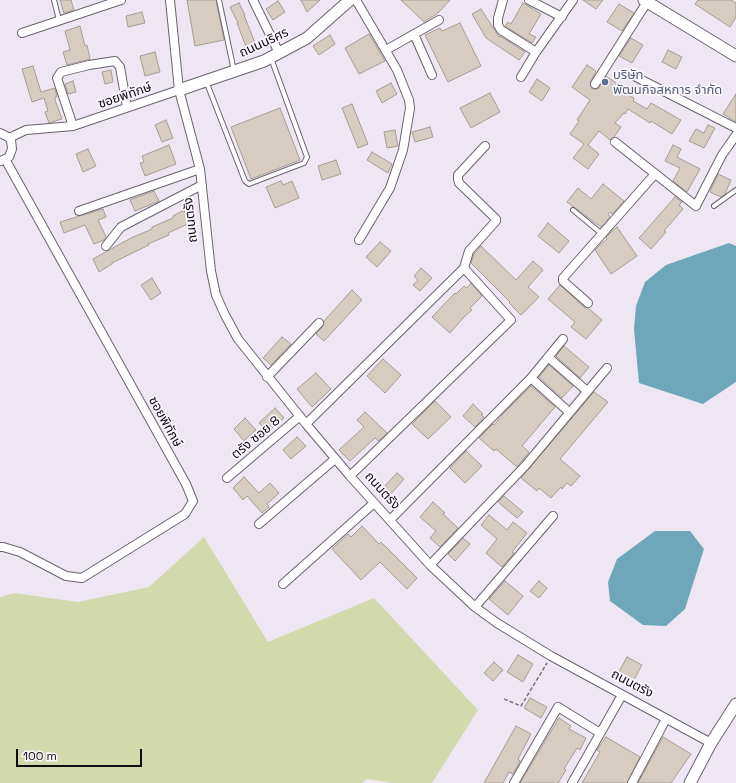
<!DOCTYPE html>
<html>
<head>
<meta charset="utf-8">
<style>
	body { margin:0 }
	#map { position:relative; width:736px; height:783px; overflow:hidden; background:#eee7f3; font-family:"Space Grotesk",sans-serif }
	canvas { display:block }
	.scale { position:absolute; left:16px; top:749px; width:126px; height:18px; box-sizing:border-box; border:2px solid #0e0c10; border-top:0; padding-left:5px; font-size:12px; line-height:14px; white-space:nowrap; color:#0e0c10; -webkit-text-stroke:3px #fbf5fe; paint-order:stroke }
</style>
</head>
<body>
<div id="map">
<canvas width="736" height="783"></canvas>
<div class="scale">100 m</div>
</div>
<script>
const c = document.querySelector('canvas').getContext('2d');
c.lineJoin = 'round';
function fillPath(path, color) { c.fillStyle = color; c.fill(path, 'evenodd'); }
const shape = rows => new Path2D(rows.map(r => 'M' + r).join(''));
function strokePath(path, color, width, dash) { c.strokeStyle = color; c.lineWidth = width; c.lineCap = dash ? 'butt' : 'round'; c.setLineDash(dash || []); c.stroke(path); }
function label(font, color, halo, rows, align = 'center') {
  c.font = font + ' "Space Grotesk","Noto Sans Thai",sans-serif'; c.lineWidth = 3.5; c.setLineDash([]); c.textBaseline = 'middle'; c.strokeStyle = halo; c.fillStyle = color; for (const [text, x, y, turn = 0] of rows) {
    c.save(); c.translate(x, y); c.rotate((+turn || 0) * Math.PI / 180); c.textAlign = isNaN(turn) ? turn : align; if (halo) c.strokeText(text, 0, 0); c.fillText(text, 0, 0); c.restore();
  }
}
const green = shape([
	[204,537,268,642,374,598,478,710,432,783,393,783,367,779,362,783,0,783,0,597,14,593,78,602,149,587]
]);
const water = shape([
	[729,243,736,246,736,382,703,404,639,383,634,329,636,306,645,282,666,265],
	[655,531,690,531,704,549,685,609,666,626,643,625,610,601,608,582,617,559]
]);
const building = shape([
	[60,0,71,0,74,10,64,13,60,0],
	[187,0,216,0,224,40,195,46,187,0],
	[301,0,320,0,307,12,301,0],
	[401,0,450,0,438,13,424,22,401,0],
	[583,0,603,0,596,9,583,0],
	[698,0,731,0,736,3,736,17,730,27,695,4,698,0],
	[278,1,285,12,273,20,266,9,278,1],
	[239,3,245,15,244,15,257,48,248,52,237,23,238,23,230,7,239,3],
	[523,3,541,14,529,34,536,37,532,43,505,26,508,22,511,24,523,3],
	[619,4,634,13,622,31,607,22,619,4],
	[481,9,499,37,500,36,525,52,519,60,486,38,472,14,481,9],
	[142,12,145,23,128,27,126,16,142,12],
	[460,23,481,66,448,82,425,35,440,28,442,31,460,23],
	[80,26,85,46,87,45,90,59,67,65,63,52,70,50,65,31,80,26],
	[369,34,385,61,359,74,345,48,369,34],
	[330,35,335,44,319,55,313,46,330,35],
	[631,38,643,45,632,63,619,56,631,38],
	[668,50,682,57,676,69,662,62,668,50],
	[155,52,160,72,145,76,140,56,155,52],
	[587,65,596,71,590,83,592,89,598,89,606,76,618,84,616,88,634,98,633,101,647,109,651,103,681,120,672,134,651,121,650,123,628,109,625,114,624,113,615,123,621,127,614,137,610,140,599,131,588,145,599,154,588,169,573,158,584,144,570,134,579,121,577,120,590,100,572,87,587,65],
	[33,66,41,92,55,88,57,97,55,97,55,100,62,119,49,123,45,112,48,111,44,98,32,102,22,69,33,66],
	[111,70,113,82,105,84,102,72,111,70],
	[537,79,550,88,542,101,529,92,537,79],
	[73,81,76,92,68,94,65,84,73,81],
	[391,83,397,94,382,103,376,91,391,83],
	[490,93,500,112,471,128,460,108,490,93],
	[736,94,736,122,723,114,736,94],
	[352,104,368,144,358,148,342,108,352,104],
	[280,108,300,160,251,179,231,127,280,108],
	[166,120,173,138,162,142,155,125,166,120],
	[708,125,715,128,704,148,689,141,696,129,704,133,708,125],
	[430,127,433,137,415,142,412,132,430,127],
	[395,130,398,146,387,148,384,132,395,130],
	[169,145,176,164,145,176,140,163,144,162,142,156,169,145],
	[673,145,681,149,677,157,700,169,687,192,673,181,680,168,665,161,673,145],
	[88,149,96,166,83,172,76,154,88,149],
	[372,152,392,164,388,173,367,160,372,152],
	[336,160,341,174,322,180,318,166,336,160],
	[718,174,731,180,725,194,721,197,710,192,718,174],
	[281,181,283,185,292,181,299,198,275,208,266,187,281,181],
	[603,184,624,201,612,214,610,212,608,214,610,217,601,227,567,202,578,188,591,199,603,184],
	[154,191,159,201,135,211,130,200,154,191],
	[675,197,682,202,679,205,683,209,664,231,666,232,651,249,639,238,675,197],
	[103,209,106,217,98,220,106,237,104,240,94,244,85,225,64,233,60,222,103,209],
	[184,210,190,223,168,233,169,235,148,244,149,245,112,263,112,264,99,272,93,259,131,238,152,229,152,227,173,218,173,216,184,210],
	[548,223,569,241,559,253,538,236,548,223],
	[617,227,637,256,611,274,595,250,601,244,607,239,606,237,611,232,617,227],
	[380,242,391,251,377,267,366,257,380,242],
	[481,246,516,280,533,261,543,270,528,287,539,297,521,315,509,303,510,302,471,263,474,254,481,246],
	[421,268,432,278,420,291,413,285,418,280,414,276,421,268],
	[152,278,161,293,151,300,141,285,152,278],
	[471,283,482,296,470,308,472,310,464,317,450,333,432,317,455,293,456,294,464,286,467,288,471,283],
	[560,285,584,307,588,308,602,320,586,339,571,327,575,322,548,299,560,285],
	[352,290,362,300,324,341,316,334,323,326,324,321,352,290],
	[282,337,291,344,271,365,263,358,282,337],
	[564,346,589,367,580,378,556,356,564,346],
	[383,359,401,375,385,393,367,376,383,359],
	[549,365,573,386,562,398,539,377,549,365],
	[316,373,331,389,312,407,297,389,316,373],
	[531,386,555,407,522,446,529,452,517,467,496,449,494,451,479,438,493,424,494,425,504,413,531,386],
	[594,392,608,402,560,459,580,476,571,486,567,483,562,489,561,487,551,498,539,488,537,491,521,478,594,392],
	[435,401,451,417,428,439,412,424,435,401],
	[473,404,483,414,481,415,484,417,475,427,463,416,473,404],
	[275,408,284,418,267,432,259,423,275,408],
	[365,412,387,433,378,441,375,438,350,461,339,450,364,427,357,420,365,412],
	[245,418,256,430,244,441,234,429,245,418],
	[297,437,306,446,291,459,283,450,297,437],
	[466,451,482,466,465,483,450,468,466,451],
	[397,473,404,479,389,496,382,489,397,473],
	[244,477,259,493,270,483,279,493,267,504,269,507,262,513,247,496,243,500,233,488,244,477],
	[504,496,523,512,517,518,498,502,504,496],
	[433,502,445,513,443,514,458,528,440,547,430,538,436,531,420,517,433,502],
	[489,515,507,530,513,522,527,533,512,552,514,553,502,567,486,553,497,539,481,525,489,515],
	[362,526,379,544,381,542,417,578,407,589,380,562,361,580,332,549,348,534,351,537,362,526],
	[463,538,470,544,455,561,448,554,463,538],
	[505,581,523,596,508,615,489,599,505,581],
	[539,581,547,588,539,598,530,591,539,581],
	[518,655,533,664,523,682,507,672,518,655],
	[627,657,642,665,630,687,615,679,627,657],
	[494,662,503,670,493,681,484,673,494,662],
	[530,698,547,707,541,718,524,708,530,698],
	[559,718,571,726,569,729,586,738,580,750,577,748,564,769,566,770,558,783,520,783,559,718],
	[516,726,531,734,518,759,520,761,513,774,509,772,503,783,484,783,516,726],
	[606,737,640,757,627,783,582,783,600,752,597,750,606,737],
	[663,737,691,754,671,783,638,783,663,737]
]);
const path = shape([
	[504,699,521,706,547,663]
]);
const lane = shape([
	[54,0,59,20],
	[219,0,234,71],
	[206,81,245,181,249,184,304,163,307,157,271,58],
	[714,206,736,190],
	[573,210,602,234]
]);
const street = shape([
	[170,0,179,90,200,169,211,271,216,295,225,315,238,339,306,424,350,476,430,565,475,607,497,623,551,656,711,743],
	[253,0,279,53],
	[356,0,397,70,409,100,410,108,403,150,390,188,359,240],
	[503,0,498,18,498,25,501,30,536,52],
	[529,0,562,17],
	[22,33,121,0],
	[414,34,432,75],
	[386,50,439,20],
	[632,75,736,128],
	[521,77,536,52,573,0],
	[595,84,647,2],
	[73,126,57,78,61,72,89,65,115,61,120,67,127,107],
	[0,133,8,137,11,140,12,149,9,157,1,161],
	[9,138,26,130,73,126,179,90],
	[615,142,696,206,722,155,736,135],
	[79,211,200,169],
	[106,246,121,227,202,185],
	[588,303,563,281,563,278,655,174],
	[548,357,587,391],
	[267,377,319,323],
	[531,378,569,412],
	[306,424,464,268,469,251,496,221,496,219,459,183,458,179,458,175,485,146],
	[350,476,511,320,464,268],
	[227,478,300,416],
	[390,520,531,378,563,339],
	[259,524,335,459],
	[0,547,3,547,20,552,66,576,82,578,185,514,193,501,186,484,5,159],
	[430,565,525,466,607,368],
	[283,584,374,503],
	[475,607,553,516],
	[514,783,558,707,600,733],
	[572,783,622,695],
	[632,783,666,719]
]);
const secondary = shape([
	[644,0,736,56],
	[179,90,264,61,307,38,350,0],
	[690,783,711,743,736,704]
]);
const markers = [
	[605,82,4,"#5c6f8a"]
];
const streetNames = [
	["ถนนนริศร",264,43,-25],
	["ซอยพิทักษ์",125,96,-19],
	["ถนนตรัง",191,220,-96],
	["ซอยพิทักษ์",165,422,61],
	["ตรัง ซอย 8",256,438,-40],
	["ถนนตรัง",382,491,48],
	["ถนนตรัง",632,684,28]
];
const serviceNames = [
	["บริษัท",613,75],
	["พัฒนกิจสหการ จำกัด",613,90]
];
fillPath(green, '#d1d9ad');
fillPath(water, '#6ea7b9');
fillPath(building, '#d6ccc2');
strokePath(building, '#a69d93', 1);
strokePath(lane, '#6a636e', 6);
strokePath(street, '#6a636e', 10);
strokePath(secondary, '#6a636e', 13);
strokePath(path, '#79757c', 1.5, [4, 2]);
strokePath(lane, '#fff', 4);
strokePath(street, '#fff', 8);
strokePath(secondary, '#fff', 11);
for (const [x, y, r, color] of markers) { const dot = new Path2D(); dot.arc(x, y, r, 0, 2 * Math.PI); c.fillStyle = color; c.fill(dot); strokePath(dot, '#fbf5fe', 1.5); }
label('13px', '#0e0c10', '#fbf5fe', streetNames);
label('13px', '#4e5e75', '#fbf5fe', serviceNames, 'left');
</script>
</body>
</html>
